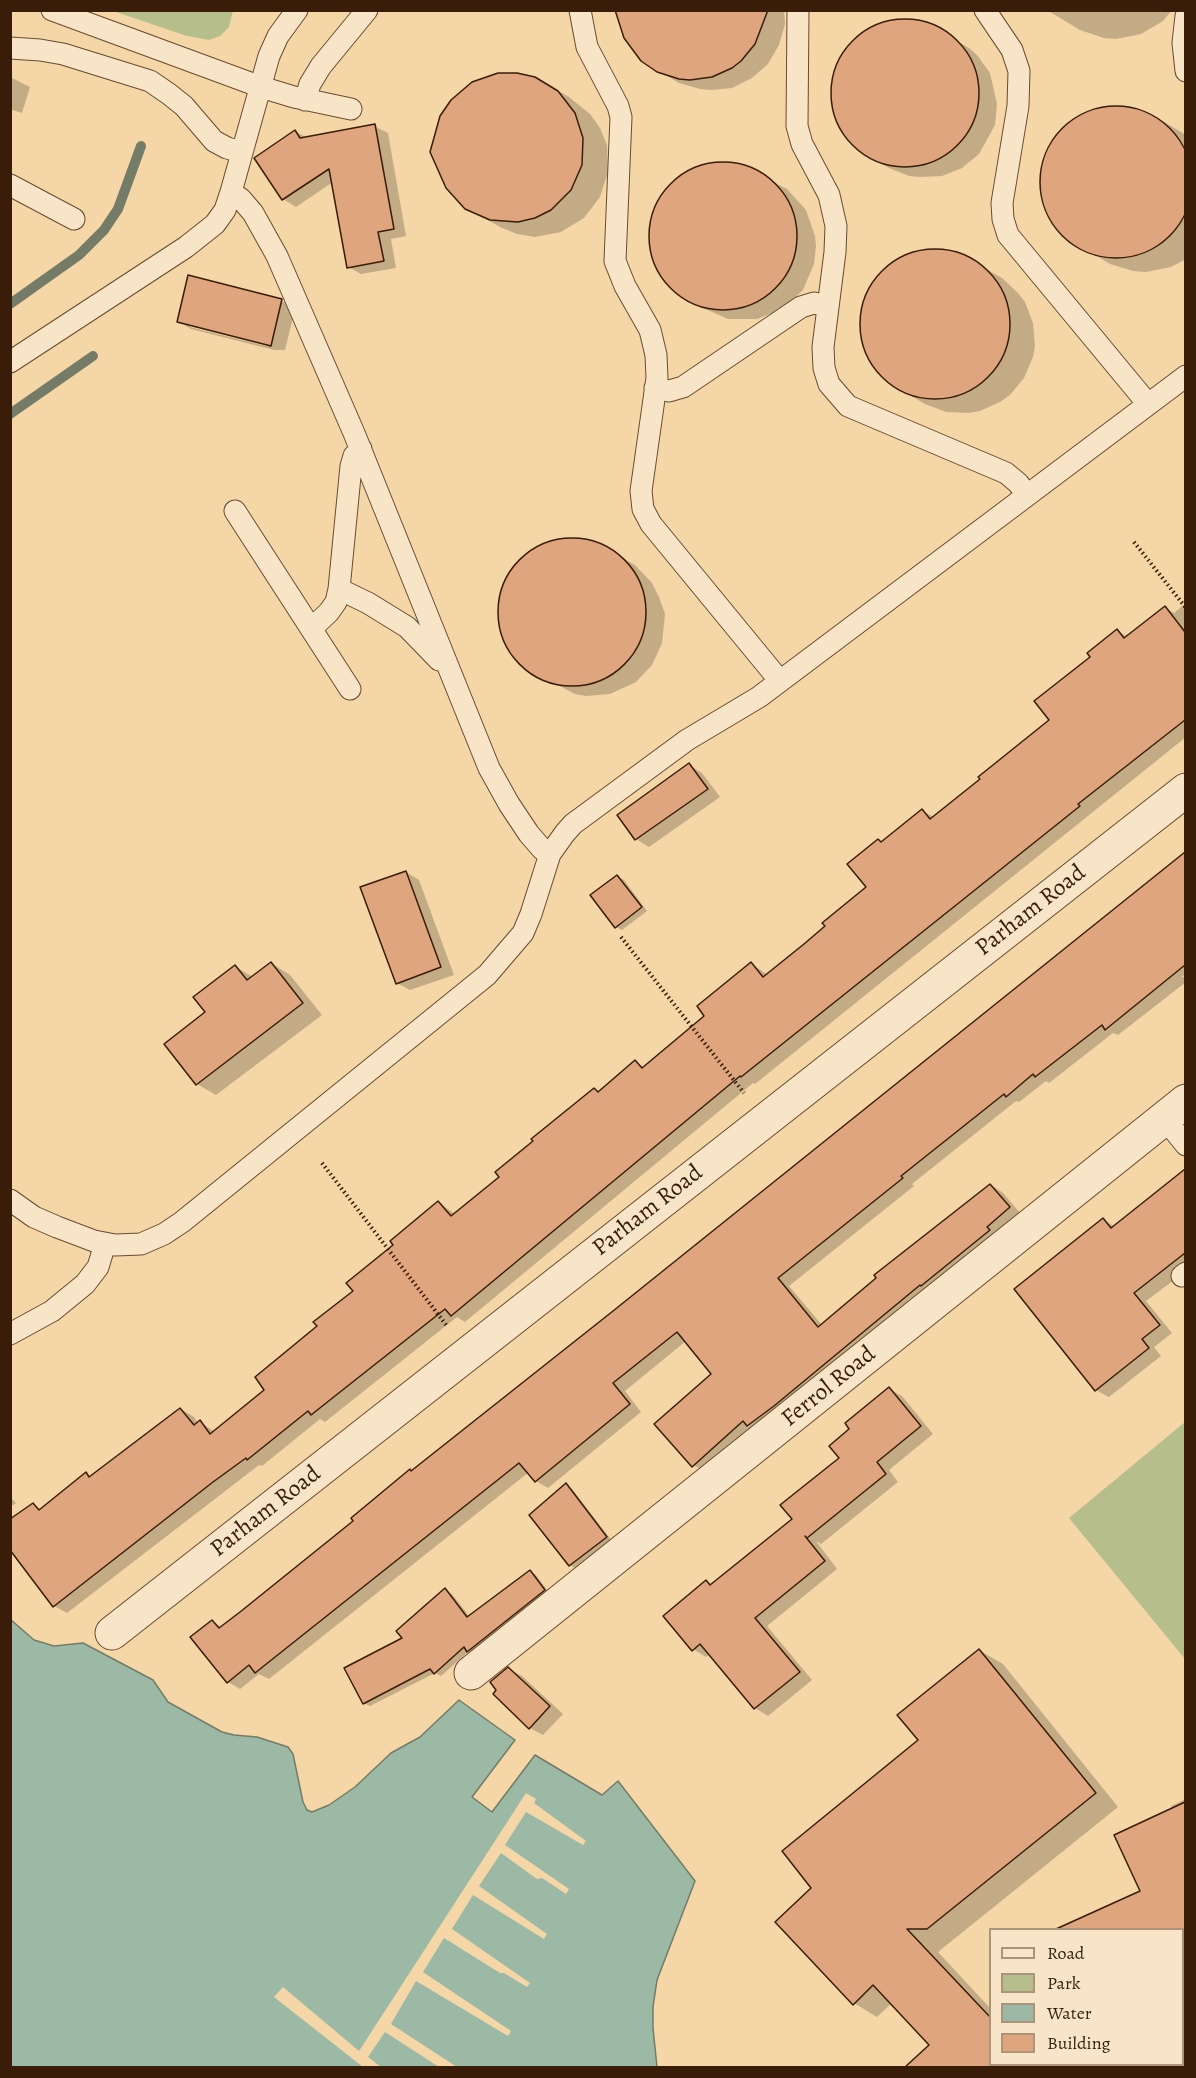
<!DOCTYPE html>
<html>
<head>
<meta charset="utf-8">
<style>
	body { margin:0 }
	#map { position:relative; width:1196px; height:2078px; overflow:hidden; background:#f4d6a7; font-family:Alegreya,serif }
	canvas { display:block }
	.frame { position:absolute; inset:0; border:12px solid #391d08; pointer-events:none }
	.legend { position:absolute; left:989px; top:1928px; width:195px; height:138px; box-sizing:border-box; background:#f8e4c6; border:2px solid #ac947a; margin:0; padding:8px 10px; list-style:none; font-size:18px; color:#391d08 }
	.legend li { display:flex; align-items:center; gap:12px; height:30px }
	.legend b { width:30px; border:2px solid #ac947a }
</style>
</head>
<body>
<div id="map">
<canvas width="1196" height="2078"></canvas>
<div class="frame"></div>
<ul class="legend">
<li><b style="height:8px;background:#f8e4c6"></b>Road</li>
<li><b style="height:16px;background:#b6bf8b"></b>Park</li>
<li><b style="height:16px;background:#9cb9a6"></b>Water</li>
<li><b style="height:16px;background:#dfa57e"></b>Building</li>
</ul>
</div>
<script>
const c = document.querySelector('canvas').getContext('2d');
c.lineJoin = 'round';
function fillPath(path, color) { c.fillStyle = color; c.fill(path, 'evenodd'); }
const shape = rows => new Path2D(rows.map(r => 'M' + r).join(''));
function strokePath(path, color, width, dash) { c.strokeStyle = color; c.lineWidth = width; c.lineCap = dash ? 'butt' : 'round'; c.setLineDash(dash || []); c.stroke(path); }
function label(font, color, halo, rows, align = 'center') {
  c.font = font + ' Alegreya,serif'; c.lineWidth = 6; c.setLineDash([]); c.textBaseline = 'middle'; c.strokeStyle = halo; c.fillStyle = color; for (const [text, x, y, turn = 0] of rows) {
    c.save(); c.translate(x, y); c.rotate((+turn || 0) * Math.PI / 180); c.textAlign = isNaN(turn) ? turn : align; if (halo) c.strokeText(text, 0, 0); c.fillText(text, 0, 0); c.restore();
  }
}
const green = shape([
	[113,11,233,10,233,11,229,27,220,36,209,40,187,36],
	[1185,1422,1185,1659,1069,1518]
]);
const water = shape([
	[10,1619,34,1640,54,1646,83,1643,153,1680,168,1702,222,1732,234,1735,257,1737,288,1747,293,1754,303,1802,307,1810,312,1812,329,1805,355,1787,391,1753,420,1737,459,1700,515,1740,472,1797,492,1812,535,1755,602,1795,618,1781,695,1881,657,1980,653,2007,653,2028,657,2067,11,2067,10,1619]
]);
const pier = shape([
	[526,1793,536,1799,534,1803,586,1841,583,1845,526,1812,505,1845,569,1889,566,1894,542,1878,537,1879,501,1853,479,1886,547,1934,544,1939,473,1895,452,1929,530,1983,527,1987,504,1973,500,1973,444,1938,423,1972,511,2031,508,2036,416,1981,391,2024,457,2067,439,2067,385,2032,368,2057,381,2067,363,2067,274,1997,283,1987,359,2051]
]);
const shadow = shape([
	[619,10,784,10,785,24,779,45,768,64,752,78,732,88,711,90,700,89,679,83,650,66],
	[1047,10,1172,10,1163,21,1141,34,1116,39,1104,38,1080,30],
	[908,21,930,25,969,48,977,55,990,73,997,104,995,125,979,154,962,168,942,176,921,177,909,176,889,168,868,156,851,142,838,123,832,90,834,79,842,57,856,40,875,27,885,23],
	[10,77,30,87,22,113,10,109],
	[543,82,569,97,590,114,600,128,607,145,608,172,600,197,584,218,561,232,535,237,517,234,500,227,474,212,452,195,442,179],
	[1105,108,1131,108,1156,117,1186,135,1186,259,1171,267,1146,272,1133,271,1110,264,1073,242,1056,224,1045,201,1043,176,1045,164,1055,141,1071,123,1093,111],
	[374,126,388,133,406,236,391,239,396,268,361,274,348,267,333,182,296,207,283,199,295,131,307,138],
	[723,162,741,165,787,189,806,210,815,236,816,246,814,264,803,290,783,309,757,319,728,319,703,308,682,297,663,277,658,269,652,251,651,224,660,198,679,177,704,165],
	[932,250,955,253,965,257,1002,278,1018,293,1025,302,1033,323,1035,346,1033,357,1024,378,1010,395,1000,402,980,411,969,413,946,412,925,404,889,383,874,366,864,346,861,324,864,301,874,281,890,265,910,254],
	[189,277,282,301,295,309,285,350,274,350,191,329,178,321],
	[190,324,267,344,266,346,190,327],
	[570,540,586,540,601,546,635,565,652,583,659,597,665,614,662,643,652,665,636,682,610,694,586,696,575,694,538,675,522,663,511,651,502,629,500,605,504,589,510,575,526,556,539,547,554,542],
	[1186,603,1186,737,755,1084,753,1083,465,1322,457,1317,325,1422,320,1419,262,1466,259,1465,67,1613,54,1606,33,1505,41,1509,86,1474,92,1478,181,1409,194,1417,198,1423,200,1422,215,1432,267,1390,319,1326,439,1203,455,1214,501,1177,595,1090,599,1093,636,1062,645,1068,706,1016,752,964,768,975,827,927,868,887,882,843,922,811,934,817,1051,720,1092,657,1117,631,1128,637,1165,608,1174,613],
	[689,765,702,773,720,797,649,847,636,839],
	[1186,854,1186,974,1181,977,1186,977,1186,982,1118,1035,1113,1033,1049,1083,1046,1081,1019,1102,1016,1101,912,1184,914,1186,789,1286,822,1325,991,1185,1003,1193,1021,1214,706,1472,693,1465,713,1374,686,1341,625,1391,641,1412,548,1488,536,1481,529,1472,269,1679,259,1674,240,1689,228,1682,212,1622,222,1627,355,1521,412,1472],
	[406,872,419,880,454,975,410,990,397,983],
	[618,877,624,880,647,911,622,930,616,927],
	[271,963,290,975,322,1015,216,1095,197,1084,207,1013,236,967,253,977],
	[1175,1179,1186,1185,1186,1271,1146,1301,1172,1333,1154,1347,1161,1356,1109,1397,1096,1390,1103,1220,1114,1226],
	[889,1389,902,1396,933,1434,889,1470,898,1482,821,1544,816,1541,837,1569,767,1626,812,1680,768,1716,755,1708,710,1654,706,1657,693,1649,706,1581,713,1585,794,1520,841,1458,852,1429],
	[566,1485,572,1489,612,1541,576,1569,570,1565],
	[10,1497,16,1503,10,1507],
	[530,1571,536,1575,550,1594,474,1654,469,1651,441,1676,435,1673,370,1706,364,1703,405,1638,445,1590,452,1594,470,1617],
	[979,1650,1003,1664,1118,1807,938,1952,990,2008,990,2064,1052,2064,1055,2068,913,2068,910,2064,931,2045,892,2003,877,2017,854,2003,813,1888,920,1740],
	[509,1669,522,1676,563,1714,543,1735,530,1728],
	[1186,1799,1186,2068,1119,2068,1118,2064,1182,2064,1182,1930,1060,1930,1142,1891,1173,1809,1171,1806]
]);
const stream = shape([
	[10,304,79,255,104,230,118,209,141,146],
	[10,414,93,356]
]);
const building = shape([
	[615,10,768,10,755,44,741,61,732,68,712,77,690,80,679,79,657,72,641,61,624,38,615,10],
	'831 93a74 74 0 1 1 148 0a74 74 0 1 1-148 0Z',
	[498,73,517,73,535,77,558,91,575,113,583,138,582,165,571,190,551,210,535,218,518,222,490,220,465,209,446,188,430,152,440,116,451,100,472,82,498,73],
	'1040 182a76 76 0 1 1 152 0a76 76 0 1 1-152 0Z',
	[375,124,394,229,378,232,384,261,347,268,329,169,282,200,254,158,295,130,300,138,375,124],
	'649 236a74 74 0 1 1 148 0a74 74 0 1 1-148 0Z',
	'860 324a75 75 0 1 1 150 0a75 75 0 1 1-150 0Z',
	[188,275,282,299,271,346,177,322,188,275],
	'498 612a74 74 0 1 1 148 0a74 74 0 1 1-148 0Z',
	[1165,606,1185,632,1185,720,1078,804,1080,806,741,1077,740,1076,451,1316,445,1309,311,1415,308,1411,247,1460,246,1458,213,1482,53,1607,10,1550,10,1519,33,1503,39,1510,86,1472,89,1477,180,1408,194,1425,200,1420,210,1434,264,1390,255,1377,317,1326,313,1322,353,1291,346,1283,393,1245,390,1241,438,1201,451,1216,499,1177,495,1172,533,1141,531,1139,594,1088,598,1092,635,1060,642,1068,704,1016,697,1006,751,962,763,977,804,944,825,926,822,923,866,887,847,864,878,839,881,842,922,809,930,819,980,779,978,777,1049,720,1034,701,1090,657,1087,653,1117,629,1124,638,1165,606],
	[689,763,708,789,635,840,617,815,689,763],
	[1185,852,1185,965,1105,1030,1102,1025,1035,1077,1033,1074,1006,1097,1004,1094,901,1176,903,1178,778,1278,818,1327,876,1278,874,1275,990,1184,1010,1207,987,1227,990,1230,921,1286,920,1285,774,1406,747,1426,743,1421,692,1467,654,1424,711,1374,677,1332,613,1383,630,1404,535,1482,519,1463,255,1673,249,1665,227,1683,190,1637,212,1620,219,1628,240,1612,353,1521,351,1518,410,1469,411,1471,613,1311,1185,852],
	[406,871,441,967,396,984,360,887,406,871],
	[617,875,642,907,615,928,590,895,617,875],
	[271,962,303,1003,196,1085,164,1044,205,1012,193,997,235,965,247,980,271,962],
	[1185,1169,1185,1253,1134,1293,1160,1325,1142,1339,1149,1348,1095,1391,1014,1289,1103,1218,1111,1228,1185,1169],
	[889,1387,921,1426,877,1462,886,1474,807,1538,805,1536,825,1561,755,1618,800,1672,754,1709,700,1644,692,1651,663,1616,706,1580,710,1585,792,1519,780,1505,839,1458,829,1446,849,1429,845,1423,889,1387],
	[566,1483,607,1537,569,1566,529,1515,566,1483],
	[530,1570,545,1590,467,1652,464,1647,434,1674,430,1669,363,1704,344,1668,402,1638,396,1631,445,1588,467,1617,530,1570],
	[979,1649,1096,1793,927,1929,907,1929,990,2017,990,2067,905,2067,929,2045,873,1985,853,2005,775,1922,811,1888,782,1851,918,1740,897,1715,979,1649],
	[508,1667,550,1706,529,1729,493,1694,496,1690,490,1682,508,1667],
	[1185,1802,1185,1929,1056,1929,1140,1891,1114,1835,1185,1802]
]);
const path = shape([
	[1134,542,1186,608],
	[621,937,744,1093],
	[322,1163,447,1326]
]);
const lane = shape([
	[52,10,261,87,294,97,351,109],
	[580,10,587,47,618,106,621,117,615,261,625,286,650,330,656,355,657,378,641,491,643,509,651,524,780,681],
	[798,10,797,126,802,144,829,195,836,226,835,252,823,347,824,368,829,384,848,406,1006,473,1018,483,1027,495],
	[985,10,1012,50,1019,71,1018,106,1002,203,1003,219,1008,235,1148,404],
	[1186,16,1183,43,1186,71],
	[10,48,40,50,63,54,150,81,169,94,184,106,214,141,227,148,242,152],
	[305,100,310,84,321,66,367,10],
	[10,185,74,219],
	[231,192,241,199,253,213,277,256,354,433,489,768,509,804,529,834,542,849,550,854],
	[10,362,186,247,215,224,225,210,231,192,269,56,278,36,297,10],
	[655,388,669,391,683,387,801,307,814,303,827,306],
	[235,511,350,689],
	[339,589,368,603,407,627,439,660],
	[311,629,329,612,336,602,339,589,351,466,354,456,361,449],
	[1164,1118,1186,1145],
	[10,1200,34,1217,57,1227,94,1241,115,1245,141,1244,164,1234,182,1222,487,975,523,933,531,914,550,854,565,833,573,824,687,740,759,697,1186,376],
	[1182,1276,1186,1273],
	[10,1334,52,1311,85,1284,98,1267,105,1244]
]);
const street = shape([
	[112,1633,1186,790],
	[471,1673,1186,1101]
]);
const streetNames = [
	["Parham Road",1031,911,-38],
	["Parham Road",648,1211,-38],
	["Ferrol Road",829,1387,-39],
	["Parham Road",266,1512,-38]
];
fillPath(green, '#b6bf8b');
fillPath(water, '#9cb9a6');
strokePath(water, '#747b67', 1.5);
fillPath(pier, '#f4d6a7');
fillPath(shadow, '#0003');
strokePath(stream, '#747b67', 10);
fillPath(building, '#dfa57e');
strokePath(building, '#391d08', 1.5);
strokePath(lane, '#684b30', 23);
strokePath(street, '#684b30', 35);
strokePath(path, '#391d08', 4, [1.5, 3]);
strokePath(lane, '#f8e4c6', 21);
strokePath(street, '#f8e4c6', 33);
label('24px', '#391d08', '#f8e4c6', streetNames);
</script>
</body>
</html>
